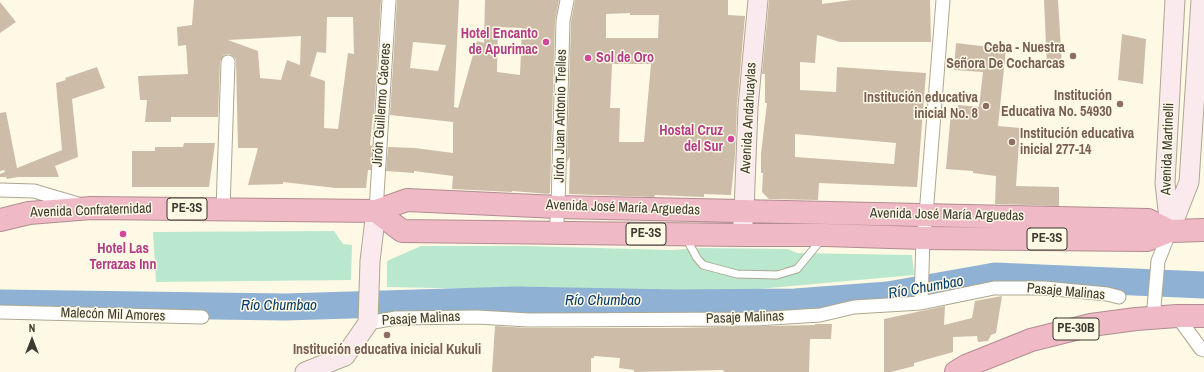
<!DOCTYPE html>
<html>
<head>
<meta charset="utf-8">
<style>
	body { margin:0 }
	#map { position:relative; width:1204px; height:372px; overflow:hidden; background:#fef9e5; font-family:"Archivo Narrow",sans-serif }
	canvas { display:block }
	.north { position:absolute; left:12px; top:320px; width:40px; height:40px; -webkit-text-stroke:3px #fef9e5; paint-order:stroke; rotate:0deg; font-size:11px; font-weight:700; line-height:16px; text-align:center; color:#3d3b31 }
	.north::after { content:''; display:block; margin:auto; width:14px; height:18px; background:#3d3b31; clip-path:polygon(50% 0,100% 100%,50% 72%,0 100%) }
</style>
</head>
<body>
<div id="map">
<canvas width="1204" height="372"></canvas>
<div class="north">N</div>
</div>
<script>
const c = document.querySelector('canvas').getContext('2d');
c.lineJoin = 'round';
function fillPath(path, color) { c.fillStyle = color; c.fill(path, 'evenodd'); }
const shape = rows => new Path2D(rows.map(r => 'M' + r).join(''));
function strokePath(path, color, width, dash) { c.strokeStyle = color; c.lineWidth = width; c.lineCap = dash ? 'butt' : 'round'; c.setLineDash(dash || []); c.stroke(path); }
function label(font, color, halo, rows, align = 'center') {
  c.font = font + ' "Archivo Narrow",sans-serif'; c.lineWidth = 3; c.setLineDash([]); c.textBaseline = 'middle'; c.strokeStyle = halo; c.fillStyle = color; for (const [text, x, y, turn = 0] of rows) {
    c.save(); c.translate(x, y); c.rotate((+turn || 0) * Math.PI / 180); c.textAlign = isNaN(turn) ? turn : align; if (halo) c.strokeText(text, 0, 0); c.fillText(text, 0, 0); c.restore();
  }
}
const green = shape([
	[334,231,343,244,352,245,351,280,156,282,153,232],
	[421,246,524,246,671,250,702,248,788,249,797,253,912,255,914,275,736,291,529,290,387,287,387,261]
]);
const river = shape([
	[0,303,285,307,515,300,677,303,795,302,888,295,995,276,1204,285]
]);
const building = shape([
	[194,0,381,0,374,114,373,114,370,145,372,146,371,170,368,170,366,188,336,188,283,182,283,184,248,185,258,148,238,148,236,62,235,58,229,54,224,55,220,62,218,117,171,117,171,122,145,122,147,100,140,100,138,76,188,74,186,45,178,46,177,27,192,25],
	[327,17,353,17,354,54,348,53,338,129,324,128,325,81,310,76,317,52,326,53],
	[301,36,300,65,287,60,281,80,260,78,258,51,228,40],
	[397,0,459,0,454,107,458,108,477,41,484,43,485,0,559,0,555,21,550,192,549,194,512,191,512,192,452,189,453,176,414,171,414,173,386,171,388,147,415,148,453,153,453,122,390,115],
	[498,27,522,28,520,75,497,72],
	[413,42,446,45,438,71,410,68],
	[575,0,728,0,728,15,745,16,737,106,735,155,731,195,704,194,704,197,655,195,654,197,569,194,570,157,567,162,571,22],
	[630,13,630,15,659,15,658,38,606,38,606,14],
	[612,64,651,64,644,142,619,142,620,108,610,108],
	[769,0,822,0,822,4,852,0,930,0,931,42,840,42,817,35,815,63,800,62,800,90,836,92,837,67,926,73,917,187,819,183,818,200,769,199,762,192,763,173,761,173,761,154,767,103,765,103,765,74,762,74],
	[795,134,896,143,894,164,795,157],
	[1044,0,1058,0,1062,66,1047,66],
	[0,2,16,22,0,33],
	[1122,34,1146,39,1143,84,1118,80],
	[956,43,1006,49,998,126,1020,128,1016,186,1059,187,1059,206,995,204,996,176,973,173,973,171,946,169,951,111,957,111,958,105,979,107,983,72,954,70],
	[97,67,105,88,72,99,78,157,55,166,59,177,18,177,7,179,6,177,0,177,0,174,5,172,4,170,0,171,0,113,6,112,17,168,62,150,56,83,66,80,65,78],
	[184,143,215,143,209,187,132,187,132,151,155,151,155,147,183,147],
	[1002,296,996,333,991,335,988,341,978,342,977,336,953,337,953,352,914,363,914,366,891,372,884,372,884,319,945,306,944,325,972,318,975,301],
	[815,324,832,324,831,339,810,339,809,372,724,372,723,370,634,372,634,370,619,368,620,358,594,356,594,358,591,358,591,372,492,372,495,326,529,328,677,328,815,325]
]);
const lane = shape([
	[686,238,697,258,703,265,737,274,777,275,797,269,821,240]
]);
const street = shape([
	[0,190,34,191,78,204],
	[223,209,228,62],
	[376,211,389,0],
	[556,233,558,207,563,21,567,0],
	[921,303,923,238,926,215,943,0],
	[0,312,202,317],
	[1177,316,1201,349,1204,350],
	[1159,317,1154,307,1158,261,1170,231],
	[368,323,396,318,477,317,529,320,756,319,820,315,854,307,921,303,994,288,1044,288,1107,294,1119,297]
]);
const secondary = shape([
	[1170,228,1165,183,1175,0],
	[1170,231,1189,182,1201,0],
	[742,235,744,211,748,107,758,0],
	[305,372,345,356,368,323,370,261,376,211]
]);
const highway = shape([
	[376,211,402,231,742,235,825,235,923,238,1147,240,1170,231,1204,230],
	[0,220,29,213,91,208,376,211,407,200,558,207,1148,220,1170,231],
	[956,372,966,366,1031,340,1091,325,1136,319,1177,316,1204,316]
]);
const markers = [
	[546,42,4,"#d1479c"],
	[1073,56,4,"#8d6e63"],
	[588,58,4,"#d1479c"],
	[1120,104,4,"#8d6e63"],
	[986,106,4,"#8d6e63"],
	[731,139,4,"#d1479c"],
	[1012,142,4,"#8d6e63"],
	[123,234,4,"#d1479c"],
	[387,335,4,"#8d6e63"]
];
const shields = [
	[187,209,40],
	[646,234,40],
	[1047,239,40],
	[1076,329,46]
];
const shieldNames = [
	["PE-3S",187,209],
	["PE-3S",646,234],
	["PE-3S",1047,239],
	["PE-30B",1076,329]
];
const hotelNames = [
	["Hotel Encanto",538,34],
	["de Apurimac",538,50],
	["Sol de Oro",596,58,"left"],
	["Hostal Cruz",723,131],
	["del Sur",723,147],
	["Hotel Las",123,249,"center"],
	["Terrazas Inn",123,265,"center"]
];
const educationNames = [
	["Ceba - Nuestra",1065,48],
	["Señora De Cocharcas",1065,64],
	["Institución",1112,96],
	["Educativa No. 54930",1112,112],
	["Institución educativa",978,98],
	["inicial No. 8",978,114],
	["Institución educativa",1020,134,"left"],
	["inicial 277-14",1020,150,"left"],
	["Institución educativa inicial Kukuli",387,350,"center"]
];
const streetNames = [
	["Jirón Guillermo Cáceres",382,105,-86],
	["Jirón Juan Antonio Trelles",561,116,-89],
	["Avenida Andahuaylas",749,118,-87],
	["Avenida Martinelli",1168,149,-88],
	["Avenida José María Arguedas",623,208,2],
	["Avenida Confraternidad",91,211,-2],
	["Avenida José María Arguedas",947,215,1],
	["Pasaje Malinas",1066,292,5],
	["Malecón Mil Amores",113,315,2],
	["Pasaje Malinas",745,318,-2],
	["Pasaje Malinas",421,319,-3]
];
const waterNames = [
	["Río Chumbao",926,288,-10],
	["Río Chumbao",603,301],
	["Río Chumbao",279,306]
];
fillPath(green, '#b9e8cf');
strokePath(river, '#8fb1d4', 27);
fillPath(building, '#ccbca8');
strokePath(lane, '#ada790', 9);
strokePath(street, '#ada790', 15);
strokePath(secondary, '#ada790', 21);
strokePath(highway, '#b18d92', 24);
strokePath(lane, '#fff', 7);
strokePath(street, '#fff', 13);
strokePath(secondary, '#faeaee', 19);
strokePath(highway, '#f0b9c6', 22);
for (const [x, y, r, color] of markers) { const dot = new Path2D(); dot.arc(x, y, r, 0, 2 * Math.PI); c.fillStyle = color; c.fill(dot); strokePath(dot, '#fef9e5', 1.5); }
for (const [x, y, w] of shields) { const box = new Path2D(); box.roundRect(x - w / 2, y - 11, w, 22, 3); c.fillStyle = '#fef9e5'; c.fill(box); strokePath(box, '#3d3b31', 1); }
label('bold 13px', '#3d3b31', null, shieldNames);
label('bold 14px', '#b23c85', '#fef9e5', hotelNames, 'right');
label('bold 14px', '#785e54', '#fef9e5', educationNames, 'right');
label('14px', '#3d3b31', '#fef9e5', streetNames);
label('italic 15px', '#053b67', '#fef9e5', waterNames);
</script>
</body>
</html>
